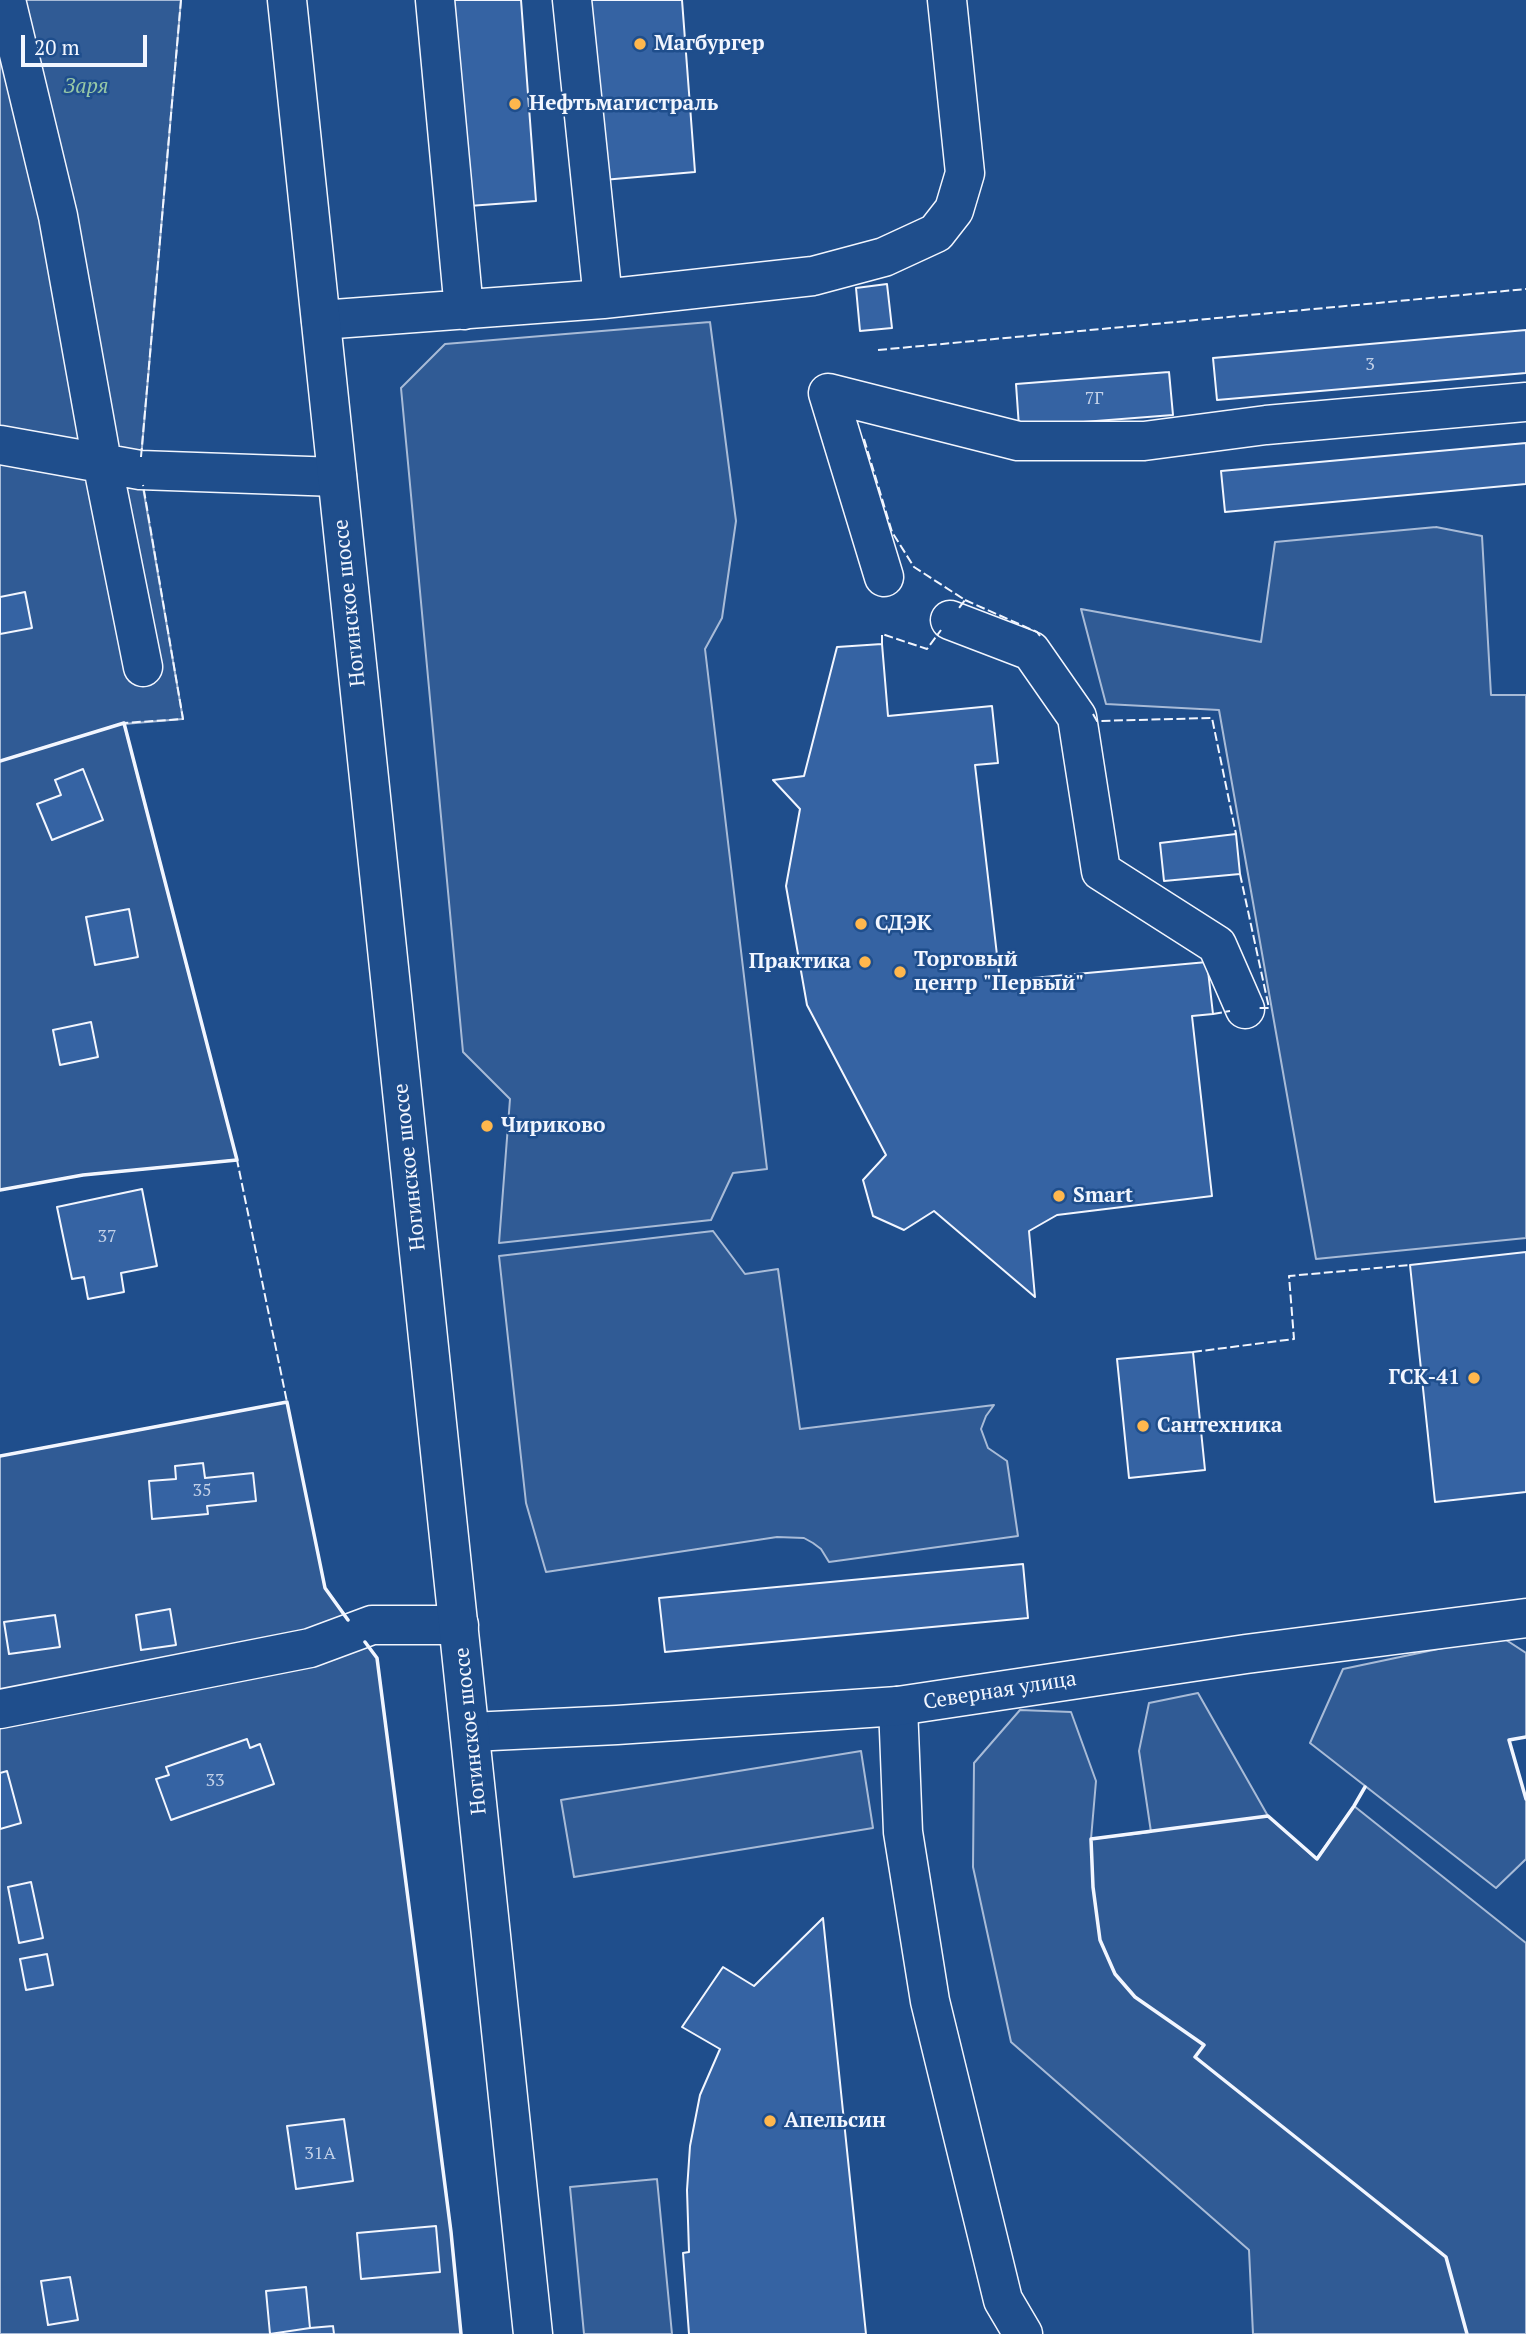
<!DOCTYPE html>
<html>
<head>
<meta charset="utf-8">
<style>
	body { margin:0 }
	#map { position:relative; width:1526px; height:2334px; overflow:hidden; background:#1f4e8c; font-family:"PT Serif",serif }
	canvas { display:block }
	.scale { position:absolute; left:21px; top:35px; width:126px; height:32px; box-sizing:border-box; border:4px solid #f2f6ff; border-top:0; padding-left:9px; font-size:21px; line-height:24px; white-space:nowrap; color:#f2f6ff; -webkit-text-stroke:5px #1f4e8c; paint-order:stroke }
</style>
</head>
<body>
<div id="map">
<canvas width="1526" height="2334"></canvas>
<div class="scale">20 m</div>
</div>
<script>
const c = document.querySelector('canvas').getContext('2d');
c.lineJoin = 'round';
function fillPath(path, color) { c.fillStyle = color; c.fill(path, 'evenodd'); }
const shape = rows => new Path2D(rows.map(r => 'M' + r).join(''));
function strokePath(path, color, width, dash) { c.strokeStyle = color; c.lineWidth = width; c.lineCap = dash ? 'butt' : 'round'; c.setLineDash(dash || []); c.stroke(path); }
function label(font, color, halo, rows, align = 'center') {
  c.font = font + ' "PT Serif",serif'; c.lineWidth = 5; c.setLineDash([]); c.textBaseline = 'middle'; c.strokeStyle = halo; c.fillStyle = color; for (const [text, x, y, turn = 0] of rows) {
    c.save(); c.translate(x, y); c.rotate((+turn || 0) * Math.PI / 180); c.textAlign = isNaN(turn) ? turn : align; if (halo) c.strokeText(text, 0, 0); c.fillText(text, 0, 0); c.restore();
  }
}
const built = shape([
	[0,0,181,0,140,470,183,719,124,724,237,1160,83,1175,0,1190,0,0],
	[710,322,736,521,722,618,705,649,767,1169,733,1173,711,1220,499,1243,510,1099,463,1052,401,388,445,344,710,322],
	[1436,527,1482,536,1491,695,1526,695,1526,1238,1316,1259,1219,710,1106,704,1081,609,1261,642,1275,542,1436,527],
	[713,1231,745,1274,778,1269,800,1429,994,1405,986,1416,981,1429,988,1448,1007,1461,1018,1536,829,1562,821,1549,813,1543,804,1538,777,1537,546,1572,526,1503,499,1256,713,1231],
	[287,1402,325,1588,377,1658,451,2232,461,2334,0,2334,0,1456,287,1402],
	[1500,1636,1526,1653,1526,1737,1509,1740,1526,1799,1526,1859,1496,1888,1310,1743,1343,1669,1500,1636],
	[1198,1693,1268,1816,1316,1859,1354,1806,1526,1943,1526,2334,1253,2334,1249,2250,1011,2042,973,1867,974,1763,1020,1710,1071,1712,1096,1781,1091,1839,1151,1832,1139,1751,1149,1703,1198,1693],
	[861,1751,873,1828,574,1877,561,1800,861,1751],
	[657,2179,672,2334,584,2334,570,2187,657,2179]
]);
const building = shape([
	[454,0,521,0,536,201,469,206,454,0],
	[590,0,682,0,695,172,603,180,590,0],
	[887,284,892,328,860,331,856,288,887,284],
	[1526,330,1526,373,1217,400,1213,358,1526,330],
	[1169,372,1173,415,1019,427,1016,384,1169,372],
	[1526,443,1526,484,1225,512,1221,471,1526,443],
	[25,592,32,628,0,634,0,597,25,592],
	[882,644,888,716,992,706,998,763,975,765,1000,981,1207,962,1213,1014,1192,1016,1212,1196,1057,1215,1029,1231,1035,1297,934,1211,904,1230,873,1216,863,1180,886,1155,807,1005,786,886,800,809,773,780,804,776,837,647,882,644],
	[83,769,103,820,52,840,37,804,61,795,55,780,83,769],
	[1236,834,1240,874,1164,881,1160,843,1236,834],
	[129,909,138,957,95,965,86,917,129,909],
	[91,1022,98,1057,60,1065,53,1030,91,1022],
	[142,1189,157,1266,121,1273,124,1292,88,1299,84,1277,72,1279,57,1207,142,1189],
	[1526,1252,1526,1492,1435,1502,1410,1265,1526,1252],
	[1193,1352,1205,1470,1129,1478,1117,1359,1193,1352],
	[203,1463,205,1478,253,1473,256,1501,207,1506,208,1514,152,1519,149,1481,176,1479,175,1466,203,1463],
	[1023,1564,1028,1618,665,1652,659,1598,1023,1564],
	[170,1609,176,1645,141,1650,136,1615,170,1609],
	[55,1615,60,1647,9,1654,4,1622,55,1615],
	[247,1739,250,1748,260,1744,274,1784,171,1820,156,1779,169,1775,166,1767,247,1739],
	[7,1771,21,1823,0,1829,0,1773,7,1771],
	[31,1882,43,1938,19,1943,8,1887,31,1882],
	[823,1918,866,2334,689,2334,683,2253,689,2252,687,2190,690,2146,700,2095,720,2049,682,2027,723,1967,754,1986,823,1918],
	[47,1954,53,1985,26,1990,20,1959,47,1954],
	[344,2119,353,2181,296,2189,287,2126,344,2119],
	[436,2226,440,2272,361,2279,357,2233,436,2226],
	[70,2277,78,2320,48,2325,41,2281,70,2277],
	[306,2287,310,2328,270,2334,266,2291,306,2287],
	[333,2326,334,2334,270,2334,310,2328,333,2326]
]);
const minor = shape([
	[6,0,58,216,102,462,143,667],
	[435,0,464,310],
	[572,0,603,299],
	[321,320,603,299,813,276,884,257,936,233,954,210,965,173,947,0],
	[0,445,140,470,337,477],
	[884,577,828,393,1018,441,1144,441,1266,425,1526,402],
	[950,620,1031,651,1077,717,1101,871,1217,945,1245,1009],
	[898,1706,903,1832,930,2001,1003,2300,1023,2334],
	[0,1709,310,1648,372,1625,459,1625]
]);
const major = shape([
	[471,1732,617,1725,898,1706,1246,1654,1526,1618]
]);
const highway = shape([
	[287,0,533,2334]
]);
const fence = shape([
	[878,350,1526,289],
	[864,439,892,532,914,567,965,600,959,608],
	[141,457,181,0],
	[965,600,1037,632,1040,636],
	[882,644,882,634,927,649,941,630],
	[1093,714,1097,721,1212,718,1236,834],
	[0,761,124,723,183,719,143,485],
	[1240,874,1269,1008,1258,1008],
	[1213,1014,1230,1011],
	[0,1190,83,1175,237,1160,287,1402,0,1456],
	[1193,1352,1294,1339,1289,1276,1410,1265]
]);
const wall = shape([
	[0,761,124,723,237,1160,83,1175,0,1190],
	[0,1456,287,1402,325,1588,348,1620],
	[365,1642,377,1658,451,2232,461,2334],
	[1526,1737,1509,1740,1526,1799],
	[1365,1787,1354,1806,1317,1859,1268,1816,1091,1839,1093,1887,1100,1940,1115,1974,1135,1997,1204,2045,1195,2057,1446,2257,1467,2334]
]);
const markers = [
	[640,44,7,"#ffb74d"],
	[515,104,7,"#ffb74d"],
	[861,924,7,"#ffb74d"],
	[865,962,7,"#ffb74d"],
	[900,972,7,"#ffb74d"],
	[487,1126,7,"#ffb74d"],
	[1059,1196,7,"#ffb74d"],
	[1474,1378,7,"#ffb74d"],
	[1143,1426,7,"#ffb74d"],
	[770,2121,7,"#ffb74d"]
];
const numberNames = [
	["3",1370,365],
	["7Г",1094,399],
	["37",107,1237],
	["35",202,1491],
	["33",215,1781],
	["31А",320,2154]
];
const poiNames = [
	["Магбургер",654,44],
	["Нефтьмагистраль",529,104],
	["СДЭК",875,924],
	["Торговый",914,960],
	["центр \"Первый\"",914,984],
	["Практика",851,962,"right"],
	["Чириково",501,1126],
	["Smart",1073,1196],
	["ГСК-41",1460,1378,"right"],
	["Сантехника",1157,1426],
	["Апельсин",784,2121]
];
const parkNames = [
	["Заря",86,87]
];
const streetNames = [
	["Ногинское шоссе",350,603,-96],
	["Ногинское шоссе",410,1167,-96],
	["Северная улица",1000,1691,-9],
	["Ногинское шоссе",471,1731,-96]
];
fillPath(built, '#305b95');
strokePath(built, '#a8bbd7', 2);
fillPath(building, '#3563a3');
strokePath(building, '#f2f6ff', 2);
strokePath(minor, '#f2f6ff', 41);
strokePath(major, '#f2f6ff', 41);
strokePath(highway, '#f2f6ff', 41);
strokePath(minor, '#1f4e8c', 38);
strokePath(major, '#1f4e8c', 38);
strokePath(highway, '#1f4e8c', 38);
strokePath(fence, '#f2f6ff', 2, [9, 3.5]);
strokePath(wall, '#f2f6ff', 3.5);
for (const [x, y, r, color] of markers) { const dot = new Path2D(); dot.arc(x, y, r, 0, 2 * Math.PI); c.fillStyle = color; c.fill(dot); strokePath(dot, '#1f4e8c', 2.5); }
label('18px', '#c3d1e8', null, numberNames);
label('bold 21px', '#f2f6ff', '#1f4e8c', poiNames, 'left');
label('italic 21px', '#97c8a6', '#1f4e8c', parkNames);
label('21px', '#f2f6ff', '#1f4e8c', streetNames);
</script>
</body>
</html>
